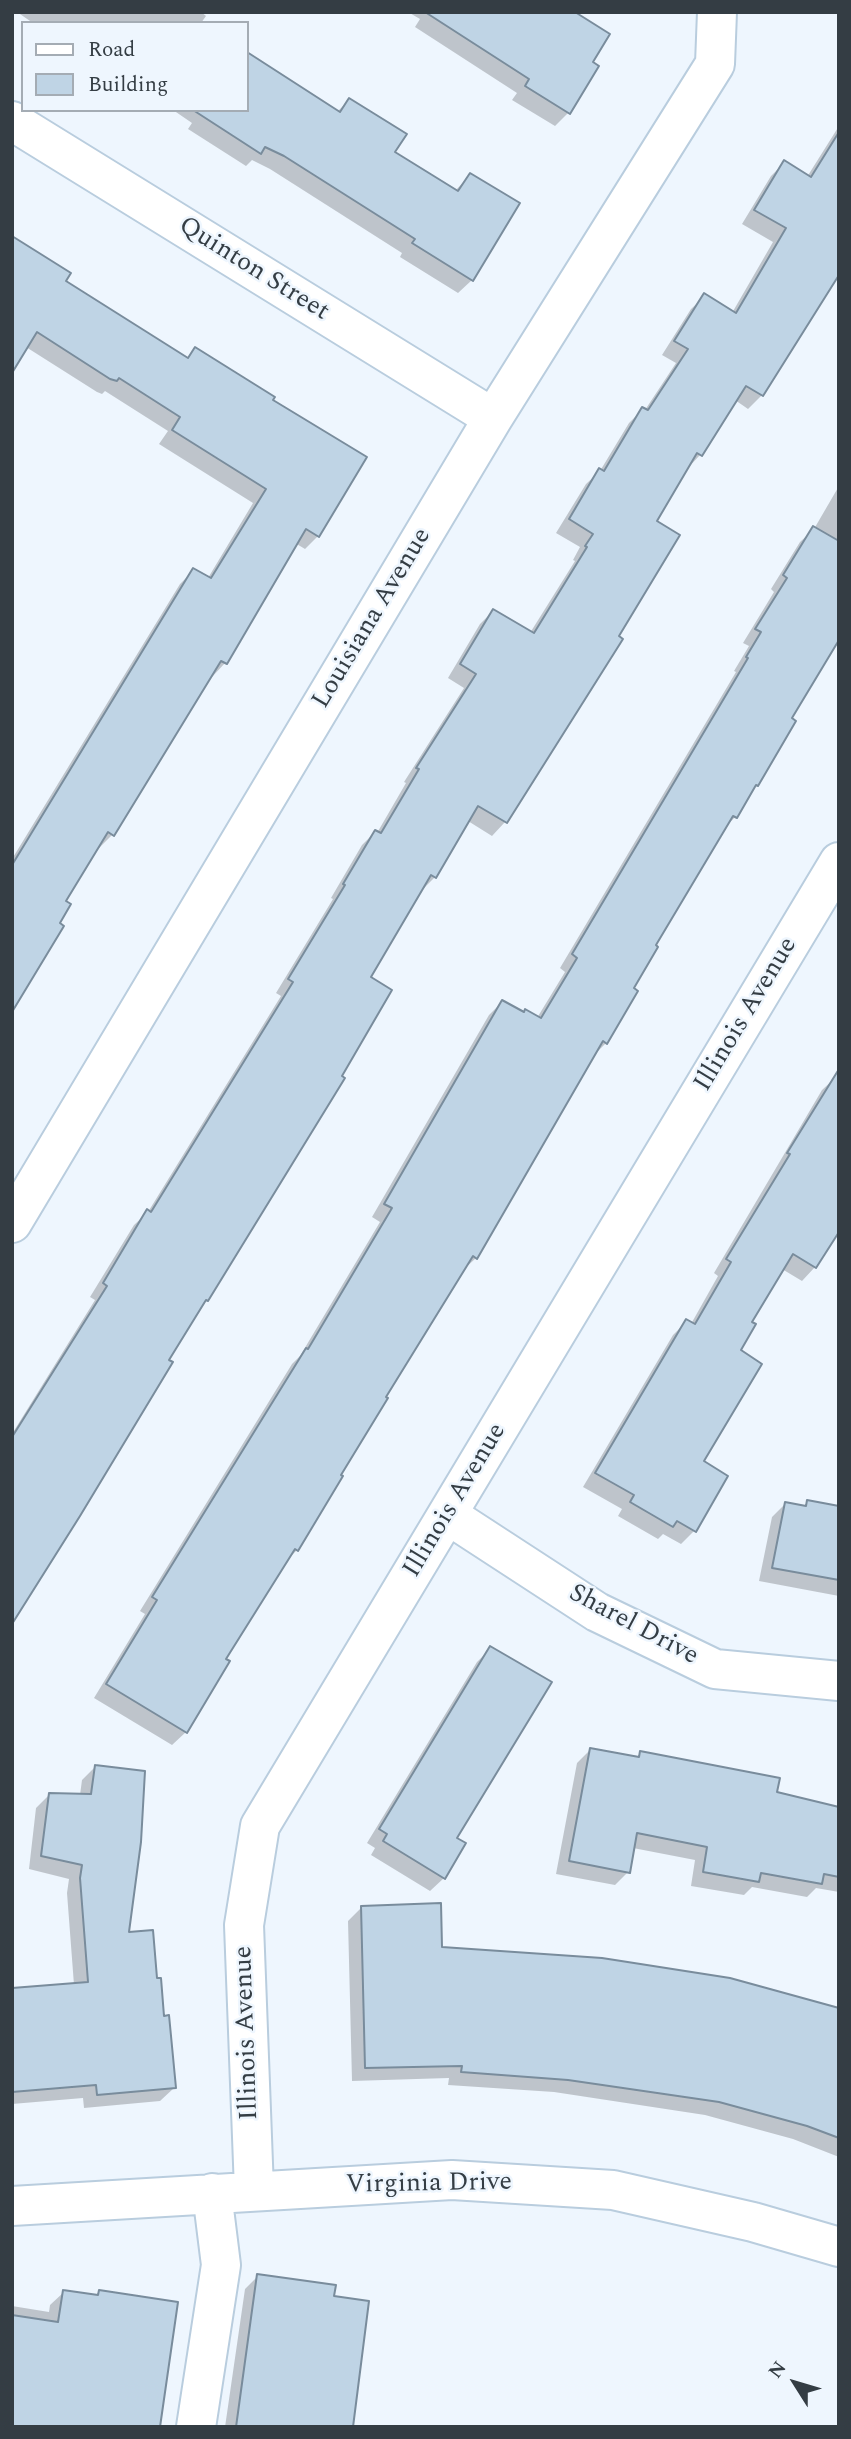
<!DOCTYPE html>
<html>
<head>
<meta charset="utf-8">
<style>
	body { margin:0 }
	#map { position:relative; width:851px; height:2439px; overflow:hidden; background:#eef6fe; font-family:Spectral,serif }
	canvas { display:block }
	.frame { position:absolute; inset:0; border:14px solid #343d44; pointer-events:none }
	.legend { position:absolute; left:21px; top:21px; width:228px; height:91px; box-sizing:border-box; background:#eef6fe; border:2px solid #a4acb4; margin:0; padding:9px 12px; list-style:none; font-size:21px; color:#343d44 }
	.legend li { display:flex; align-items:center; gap:14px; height:35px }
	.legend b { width:35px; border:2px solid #a4acb4 }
	.north { position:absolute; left:760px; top:2348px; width:70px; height:70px; -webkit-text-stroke:5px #eef6fe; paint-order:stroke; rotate:307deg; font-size:19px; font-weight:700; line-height:28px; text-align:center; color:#343d44 }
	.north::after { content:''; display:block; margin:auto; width:24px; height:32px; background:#343d44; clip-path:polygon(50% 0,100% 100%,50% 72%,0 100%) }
</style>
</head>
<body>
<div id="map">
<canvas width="851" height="2439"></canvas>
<div class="frame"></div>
<ul class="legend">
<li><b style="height:9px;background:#fff"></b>Road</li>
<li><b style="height:19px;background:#bfd4e5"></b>Building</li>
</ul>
<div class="north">N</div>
</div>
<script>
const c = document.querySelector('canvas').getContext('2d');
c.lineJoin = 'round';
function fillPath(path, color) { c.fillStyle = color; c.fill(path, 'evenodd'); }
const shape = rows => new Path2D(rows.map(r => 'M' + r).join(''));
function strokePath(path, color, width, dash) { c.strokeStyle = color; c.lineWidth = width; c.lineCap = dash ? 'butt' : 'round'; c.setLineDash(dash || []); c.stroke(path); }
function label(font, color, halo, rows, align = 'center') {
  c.font = font + ' Spectral,serif'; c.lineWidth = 5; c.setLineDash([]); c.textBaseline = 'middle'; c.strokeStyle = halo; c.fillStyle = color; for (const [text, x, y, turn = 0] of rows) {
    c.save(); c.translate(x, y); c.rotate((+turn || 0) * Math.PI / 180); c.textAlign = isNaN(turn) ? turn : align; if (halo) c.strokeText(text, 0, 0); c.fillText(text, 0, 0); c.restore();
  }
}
const shadow = shape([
	[17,12,201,12,206,16,201,23,33,23],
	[408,12,572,12,590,62,568,113,555,126,512,100,517,93,415,27,420,19],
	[247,54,337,112,349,100,393,152,455,191,470,175,472,280,458,293,400,257,402,253,270,169,252,160,246,166,188,129,192,123,173,110,247,110],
	[839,126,839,271,762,395,748,409,735,400,700,455,687,469,655,522,617,637,621,639,505,822,492,836,468,821,435,877,422,890,369,978,207,1300,200,1307,12,1622,12,1434,95,1300,90,1297,134,1225,148,1212,281,996,276,993,333,899,331,898,362,845,375,832,377,833,406,783,404,782,464,688,448,678,480,624,493,611,530,633,575,561,573,560,580,547,556,533,586,484,600,471,629,423,643,409,645,410,676,363,662,355,691,309,705,296,732,313,773,242,742,224,771,176,784,163,807,177],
	[64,281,186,359,195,349,270,401,318,536,305,549,295,543,225,663,212,677,210,676,112,835,99,848,97,847,63,902,12,1005,12,859,180,584,194,570,208,578,253,503,159,444,168,431,105,391,102,394,97,392,26,347],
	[839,486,839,636,789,718,756,785,750,791,735,817,724,829,653,946,606,1043,592,1057,476,1258,462,1271,384,1397,297,1550,283,1564,224,1659,186,1732,172,1745,94,1698,145,1614,140,1611,292,1364,300,1356,380,1222,372,1217,489,1015,502,1002,523,1013,537,1018,565,972,560,968,736,672,734,671,749,646,743,643,774,592,771,589,800,542,814,529],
	[836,1077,815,1267,802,1281,782,1269,749,1322,701,1462,694,1531,681,1544,663,1534,658,1539,618,1516,622,1509,583,1487,673,1335,687,1321,691,1324,718,1276,714,1273,822,1090],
	[808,1502,838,1508,839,1503,839,1596,759,1581,772,1517,785,1504,803,1507],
	[490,1649,454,1838,444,1878,430,1891,371,1855,375,1848,367,1843,477,1662],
	[590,1750,635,1759,641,1753,775,1794,839,1809,839,1892,816,1888,807,1897,752,1887,744,1895,691,1886,695,1860,633,1848,628,1872,615,1885,556,1874,577,1763],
	[95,1767,127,1934,155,1979,174,2088,160,2101,84,2108,83,2098,12,2104,12,1989,74,1985,67,1893,69,1879,29,1869,36,1808,50,1794,80,1795,82,1780],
	[361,1908,440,1948,839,2010,839,2157,793,2139,705,2115,554,2092,448,2085,449,2078,352,2081,348,1921],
	[258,2276,332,2297,351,2427,225,2427,245,2289],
	[64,2292,95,2296,99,2292,176,2303,12,2427,12,2306,49,2312,50,2305]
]);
const building = shape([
	[425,12,575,12,610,34,593,62,599,66,570,114,525,86,529,79,425,12],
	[247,52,340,112,349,98,407,134,395,152,458,191,470,173,520,203,473,281,412,243,415,239,284,156,265,147,261,154,193,110,247,110,247,52],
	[839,132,839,275,763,396,746,386,702,456,697,453,657,521,680,535,619,636,623,639,507,823,478,806,436,878,431,875,371,977,392,990,342,1076,345,1078,208,1301,206,1300,169,1360,173,1362,80,1516,12,1624,12,1437,107,1286,103,1283,147,1209,151,1212,293,982,288,979,345,885,343,884,375,830,381,833,419,769,416,768,476,674,460,664,493,609,534,633,587,547,585,546,593,534,569,519,599,468,604,471,642,407,648,410,688,349,674,341,704,293,736,313,786,228,754,210,784,160,811,177,839,132],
	[12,236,71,273,66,281,188,358,195,347,275,397,273,400,367,457,319,537,306,529,227,664,221,661,114,836,108,832,66,901,71,904,60,923,64,926,12,1012,12,865,193,568,211,578,266,489,172,430,180,417,119,378,117,381,110,379,37,332,12,373,12,236],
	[813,526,839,541,839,640,792,718,796,721,758,786,756,785,737,818,733,816,656,945,658,947,634,988,638,991,607,1044,603,1041,477,1259,473,1256,386,1397,388,1398,341,1475,343,1476,298,1551,295,1549,226,1659,230,1661,187,1733,106,1684,157,1600,152,1597,306,1348,308,1349,392,1208,384,1204,502,1000,524,1012,525,1009,541,1018,577,958,572,954,748,658,746,657,761,632,755,629,787,578,783,575,813,526],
	[839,1069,839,1232,816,1268,793,1254,752,1322,756,1324,741,1350,762,1364,704,1461,728,1476,696,1532,677,1521,673,1527,630,1502,634,1495,595,1473,686,1319,695,1324,731,1262,726,1259,790,1154,787,1153,839,1069],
	[807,1500,839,1506,839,1580,772,1568,785,1502,806,1506,807,1500],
	[490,1646,552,1682,457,1838,466,1843,445,1879,383,1841,387,1834,379,1829,490,1646],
	[590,1748,639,1757,640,1751,780,1778,777,1792,839,1807,839,1877,824,1874,822,1884,761,1873,759,1882,703,1872,707,1847,637,1833,630,1873,569,1861,590,1748],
	[95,1765,145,1771,141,1842,129,1932,153,1930,157,1978,161,1978,164,2016,169,2015,176,2088,97,2095,96,2085,12,2092,12,1988,88,1982,80,1878,82,1865,41,1856,49,1793,91,1794,95,1765],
	[441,1903,442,1947,602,1958,730,1978,839,2008,839,2138,807,2126,719,2102,568,2080,461,2072,462,2066,365,2068,361,1906,441,1903],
	[257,2274,336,2285,334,2296,369,2301,353,2427,236,2427,257,2274],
	[63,2290,98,2295,99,2290,178,2302,160,2427,12,2427,12,2315,58,2322,63,2290]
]);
const minor = shape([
	[12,121,493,418],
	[12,1223,493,418,715,64,717,12],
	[448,1515,597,1612,715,1669,839,1681],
	[254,2190,244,1925,260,1826,839,862],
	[12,2206,452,2180,613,2190,753,2222,839,2247],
	[196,2427,221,2265,212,2193]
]);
const streetNames = [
	["Quinton Street",253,270,32],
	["Louisiana Avenue",373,619,-59],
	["Illinois Avenue",747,1015,-59],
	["Illinois Avenue",456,1501,-59],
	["Sharel Drive",633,1626,28],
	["Illinois Avenue",248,2033,-92],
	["Virginia Drive",429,2185,-1]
];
fillPath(shadow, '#0003');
fillPath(building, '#bfd4e5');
strokePath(building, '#798c9c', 2);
strokePath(minor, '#b9cdde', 42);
strokePath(minor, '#fff', 38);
label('26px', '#343d44', '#eef6fe', streetNames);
</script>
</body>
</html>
